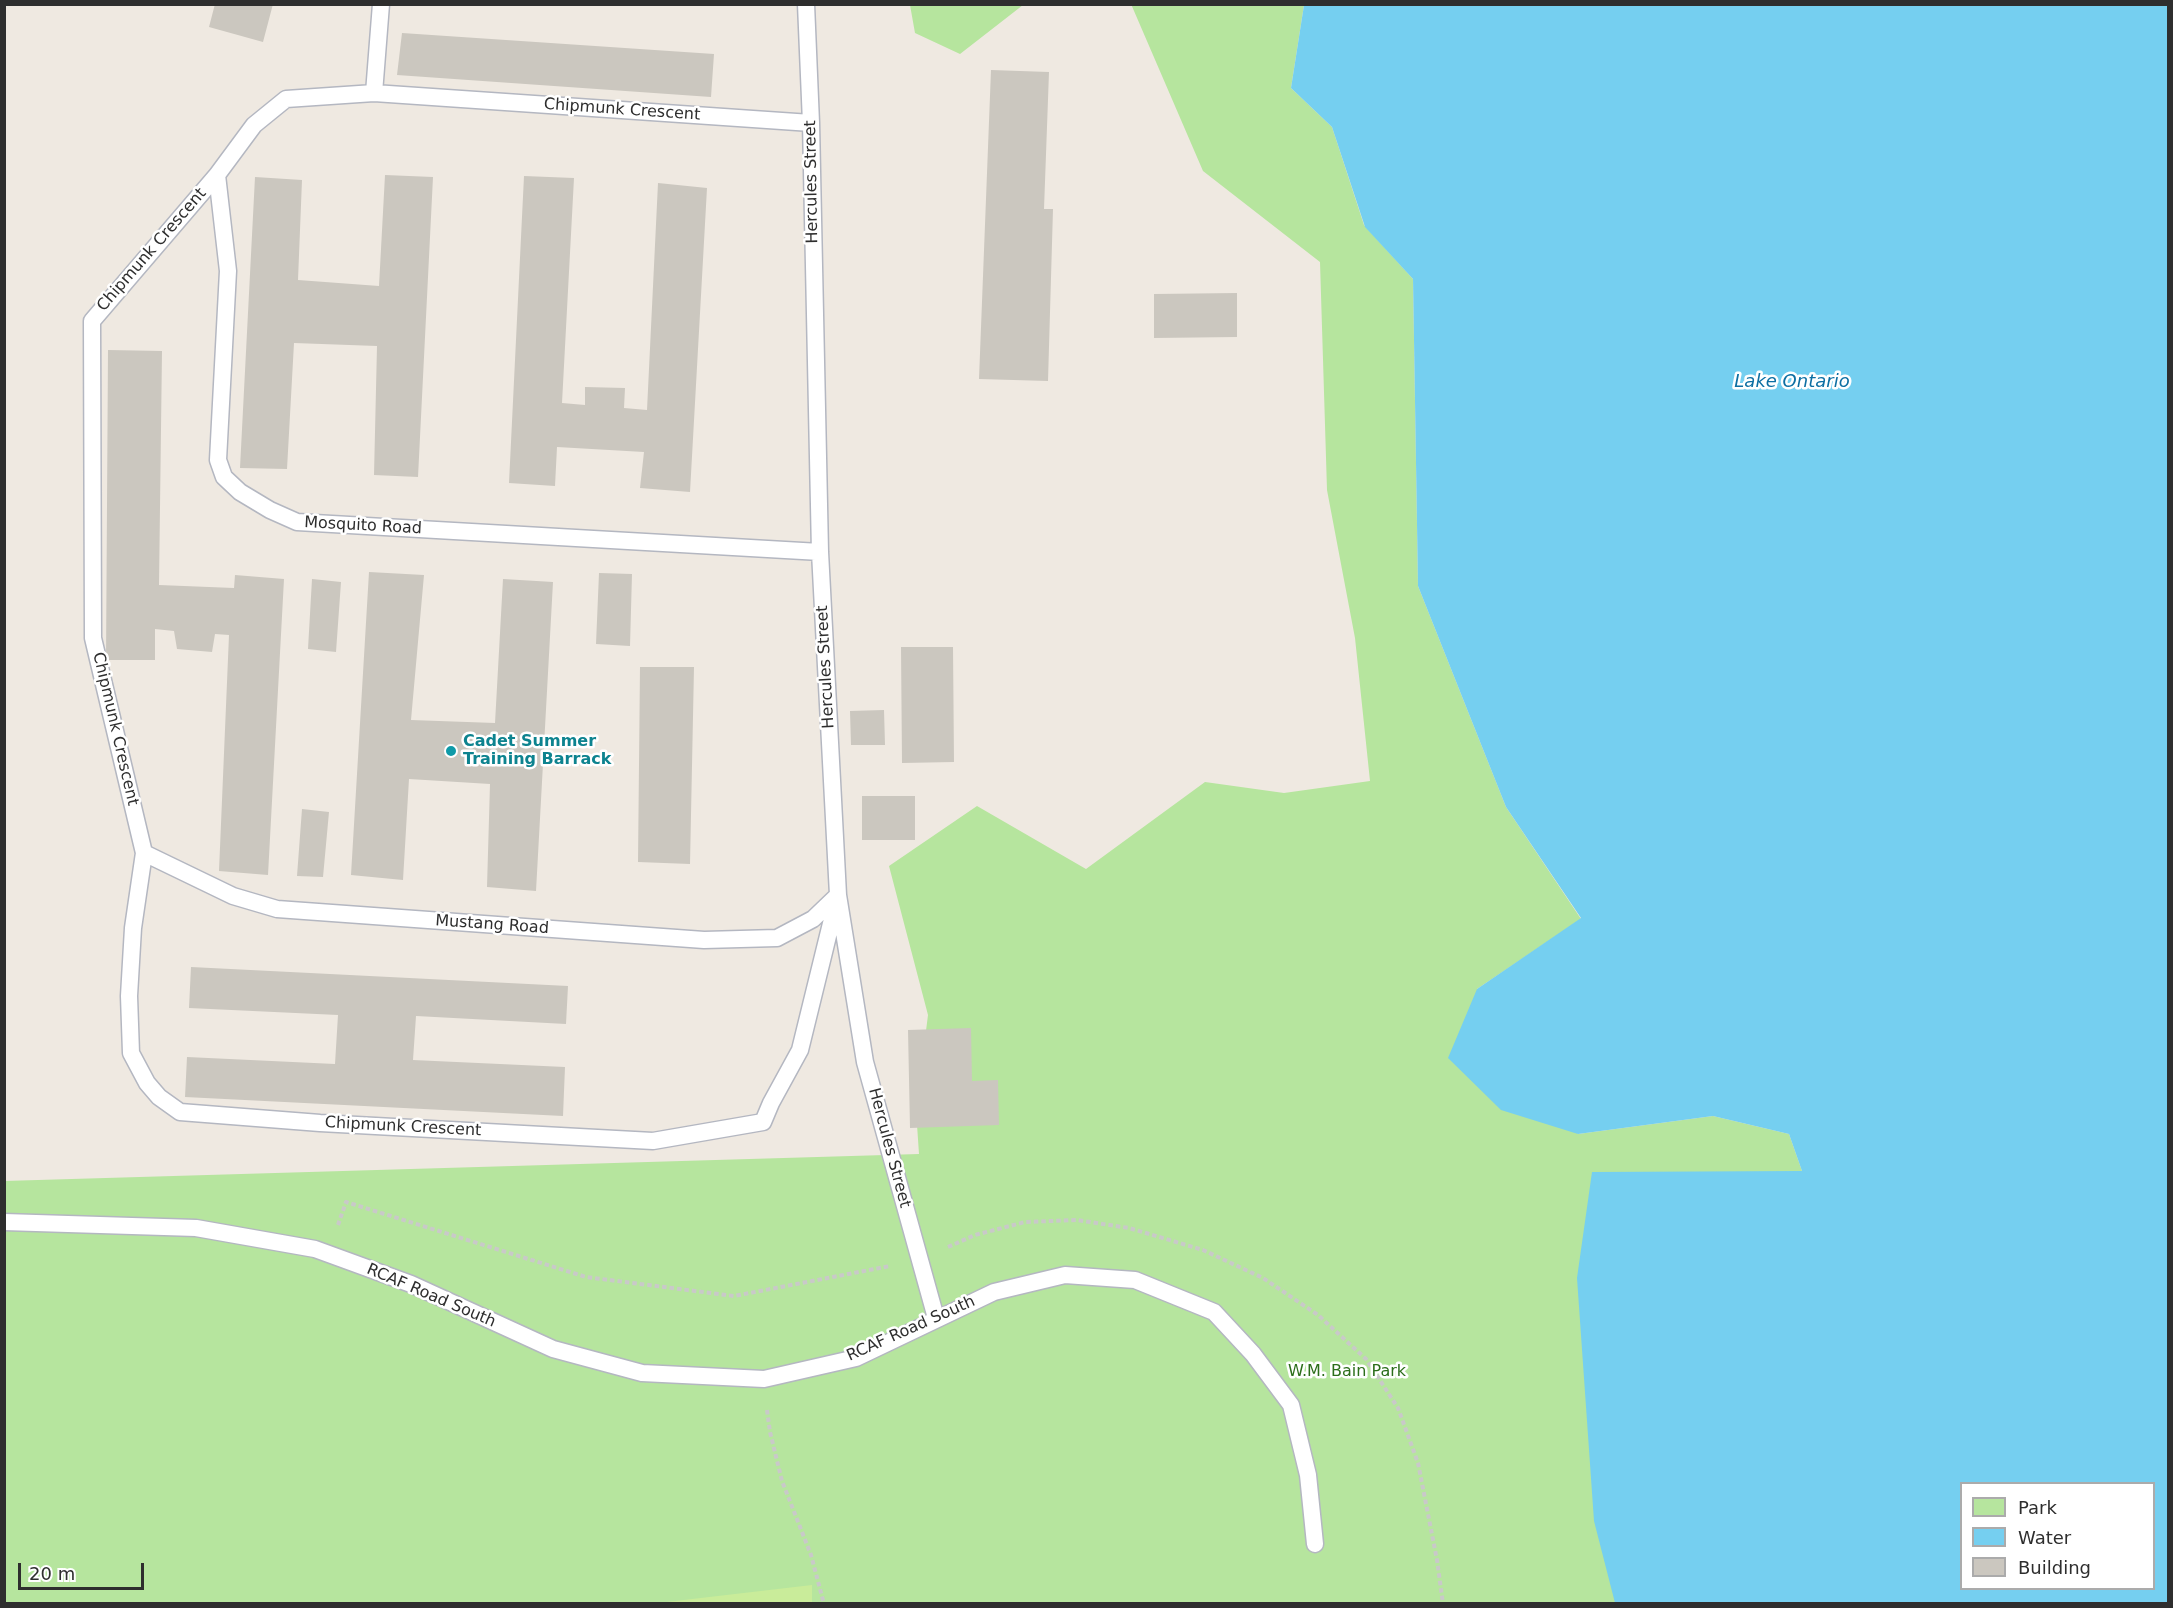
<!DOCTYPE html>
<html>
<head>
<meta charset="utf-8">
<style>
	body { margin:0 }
	#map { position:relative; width:2173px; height:1608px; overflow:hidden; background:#efe9e1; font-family:"DejaVu Sans",sans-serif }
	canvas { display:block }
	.frame { position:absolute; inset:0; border:6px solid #2e2e2e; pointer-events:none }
	.legend { position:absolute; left:1960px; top:1482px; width:195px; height:108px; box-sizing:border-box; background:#fff; border:2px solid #ababab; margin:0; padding:8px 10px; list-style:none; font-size:18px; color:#2e2e2e }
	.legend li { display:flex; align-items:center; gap:12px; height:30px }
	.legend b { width:30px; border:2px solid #ababab }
	.scale { position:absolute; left:18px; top:1563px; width:126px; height:27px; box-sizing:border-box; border:3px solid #2e2e2e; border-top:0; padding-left:8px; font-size:18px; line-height:21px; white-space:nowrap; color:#2e2e2e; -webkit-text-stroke:4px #fff; paint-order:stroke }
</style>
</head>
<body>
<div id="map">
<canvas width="2173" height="1608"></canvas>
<div class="frame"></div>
<ul class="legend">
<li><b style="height:16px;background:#b6e59e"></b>Park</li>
<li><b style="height:16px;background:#75cff0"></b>Water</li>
<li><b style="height:16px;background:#cbc7bf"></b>Building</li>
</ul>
<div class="scale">20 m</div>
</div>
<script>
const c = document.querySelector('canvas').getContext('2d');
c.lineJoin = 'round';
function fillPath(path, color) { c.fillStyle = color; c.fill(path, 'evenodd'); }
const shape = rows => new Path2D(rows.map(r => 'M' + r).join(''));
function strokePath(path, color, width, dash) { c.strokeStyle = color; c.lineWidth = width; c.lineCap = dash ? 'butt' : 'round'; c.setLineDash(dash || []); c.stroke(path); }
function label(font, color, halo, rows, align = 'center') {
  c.font = font + ' "DejaVu Sans",sans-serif'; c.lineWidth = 5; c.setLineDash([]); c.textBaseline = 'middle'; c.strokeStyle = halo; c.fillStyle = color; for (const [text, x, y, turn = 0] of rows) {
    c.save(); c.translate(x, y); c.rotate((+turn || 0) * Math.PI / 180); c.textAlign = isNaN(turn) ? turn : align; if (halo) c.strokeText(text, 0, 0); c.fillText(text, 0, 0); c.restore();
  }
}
const green = shape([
	[1131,4,1304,5,1291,88,1332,127,1364,225,1413,279,1418,586,1506,807,1581,919,1477,989,1578,1134,1713,1116,1789,1134,1802,1171,1622,1604,5,1603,4,1181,919,1154,916,1110,928,1015,889,866,977,806,1086,869,1205,782,1284,793,1370,781,1355,638,1327,490,1320,262,1203,171],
	[910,5,910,4,1023,5,960,54,915,33]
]);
const pitch = shape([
	[812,1585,812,1603,658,1603]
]);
const water = shape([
	[1304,5,2168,5,2168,1603,1615,1603,1594,1521,1577,1278,1592,1172,1802,1171,1789,1134,1713,1116,1578,1134,1501,1110,1448,1058,1477,989,1581,918,1506,807,1418,586,1413,279,1365,227,1332,127,1291,88],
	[1962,1484,2154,1484,2154,1588,1962,1588]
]);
const building = shape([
	[215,4,273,4,263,42,209,27],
	[402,33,714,54,711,97,397,75],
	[991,70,1049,72,1044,209,1053,209,1048,381,979,379],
	[385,175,433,177,418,477,374,475,377,346,294,343,287,469,240,468,255,177,302,180,298,280,379,286],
	[524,176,574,178,562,403,585,405,585,387,625,388,624,408,647,410,658,183,707,188,690,492,640,488,644,452,557,447,555,486,509,483],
	[1237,293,1237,337,1154,338,1154,294],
	[108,350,162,351,159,585,234,588,235,575,284,579,268,875,219,871,229,635,215,634,212,652,177,649,174,631,155,629,155,660,106,660],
	[369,572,424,575,411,720,495,723,503,579,553,582,536,891,487,887,490,784,409,779,403,880,351,875],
	[599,573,632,574,630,646,596,644],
	[312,579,341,582,336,652,308,649],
	[901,647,953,647,954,762,902,763],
	[640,667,694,667,690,864,638,862],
	[884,710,885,745,851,745,850,711],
	[862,796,915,796,915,840,862,840],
	[302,809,329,812,323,877,297,876],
	[191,967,568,986,566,1024,416,1016,413,1060,565,1067,563,1116,185,1097,187,1057,335,1064,338,1015,189,1008],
	[971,1028,972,1081,998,1080,999,1125,910,1128,908,1030]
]);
const path = shape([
	[338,1225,346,1202,586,1277,734,1296,890,1266],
	[948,1247,975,1235,1025,1222,1077,1220,1129,1228,1203,1250,1263,1278,1318,1315,1366,1359,1398,1408,1418,1463,1437,1560,1443,1604],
	[767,1410,770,1432,782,1481,811,1555,824,1604]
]);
const service = shape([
	[806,4,811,123,820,552,838,895,865,1062,936,1318],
	[374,93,381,4],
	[811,123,374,93,286,99,254,125,217,175,92,321,93,638,144,853,133,928,129,996,131,1053,147,1083,159,1097,180,1112,320,1123,653,1141,763,1122,771,1103,800,1050,838,895],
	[217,175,228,271,218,460,224,477,240,492,270,510,297,522,820,552],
	[144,853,233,896,277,909,704,940,777,938,813,919,837,896],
	[4,1222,196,1228,315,1249,411,1284,553,1349,642,1373,764,1379,856,1358,994,1292,1065,1275,1135,1280,1214,1312,1253,1354,1291,1405,1308,1475,1315,1544]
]);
const markers = [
	[451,751,6,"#0f9aa8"]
];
const streetNames = [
	["Chipmunk Crescent",622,110,4],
	["Hercules Street",812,182,-91],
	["Chipmunk Crescent",152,250,-49],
	["Mosquito Road",363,526,3],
	["Hercules Street",826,667,-93],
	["Chipmunk Crescent",115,729,77],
	["Mustang Road",492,925,4],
	["Chipmunk Crescent",403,1127,3],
	["Hercules Street",889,1148,75],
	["RCAF Road South",431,1296,23],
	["RCAF Road South",911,1329,-24]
];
const cultureNames = [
	["Cadet Summer",463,742],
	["Training Barrack",463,760]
];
const parkNames = [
	["W.M. Bain Park",1347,1372]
];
const waterNames = [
	["Lake Ontario",1792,382]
];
fillPath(green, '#b6e59e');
fillPath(pitch, '#c9ec9a');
fillPath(water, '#75cff0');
fillPath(building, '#cbc7bf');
strokePath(service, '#b4b7c1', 19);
strokePath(path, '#c9c9c9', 4, [4.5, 3]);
strokePath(service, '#fff', 16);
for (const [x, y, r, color] of markers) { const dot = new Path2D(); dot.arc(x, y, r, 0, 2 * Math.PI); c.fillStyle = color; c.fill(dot); strokePath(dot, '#fff', 2); }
label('16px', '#2e2e2e', '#fff', streetNames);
label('bold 16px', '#0d838f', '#fff', cultureNames, 'left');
label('16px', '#2c6e1b', '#fff', parkNames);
label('italic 18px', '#0d6fa3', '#fff', waterNames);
</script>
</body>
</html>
